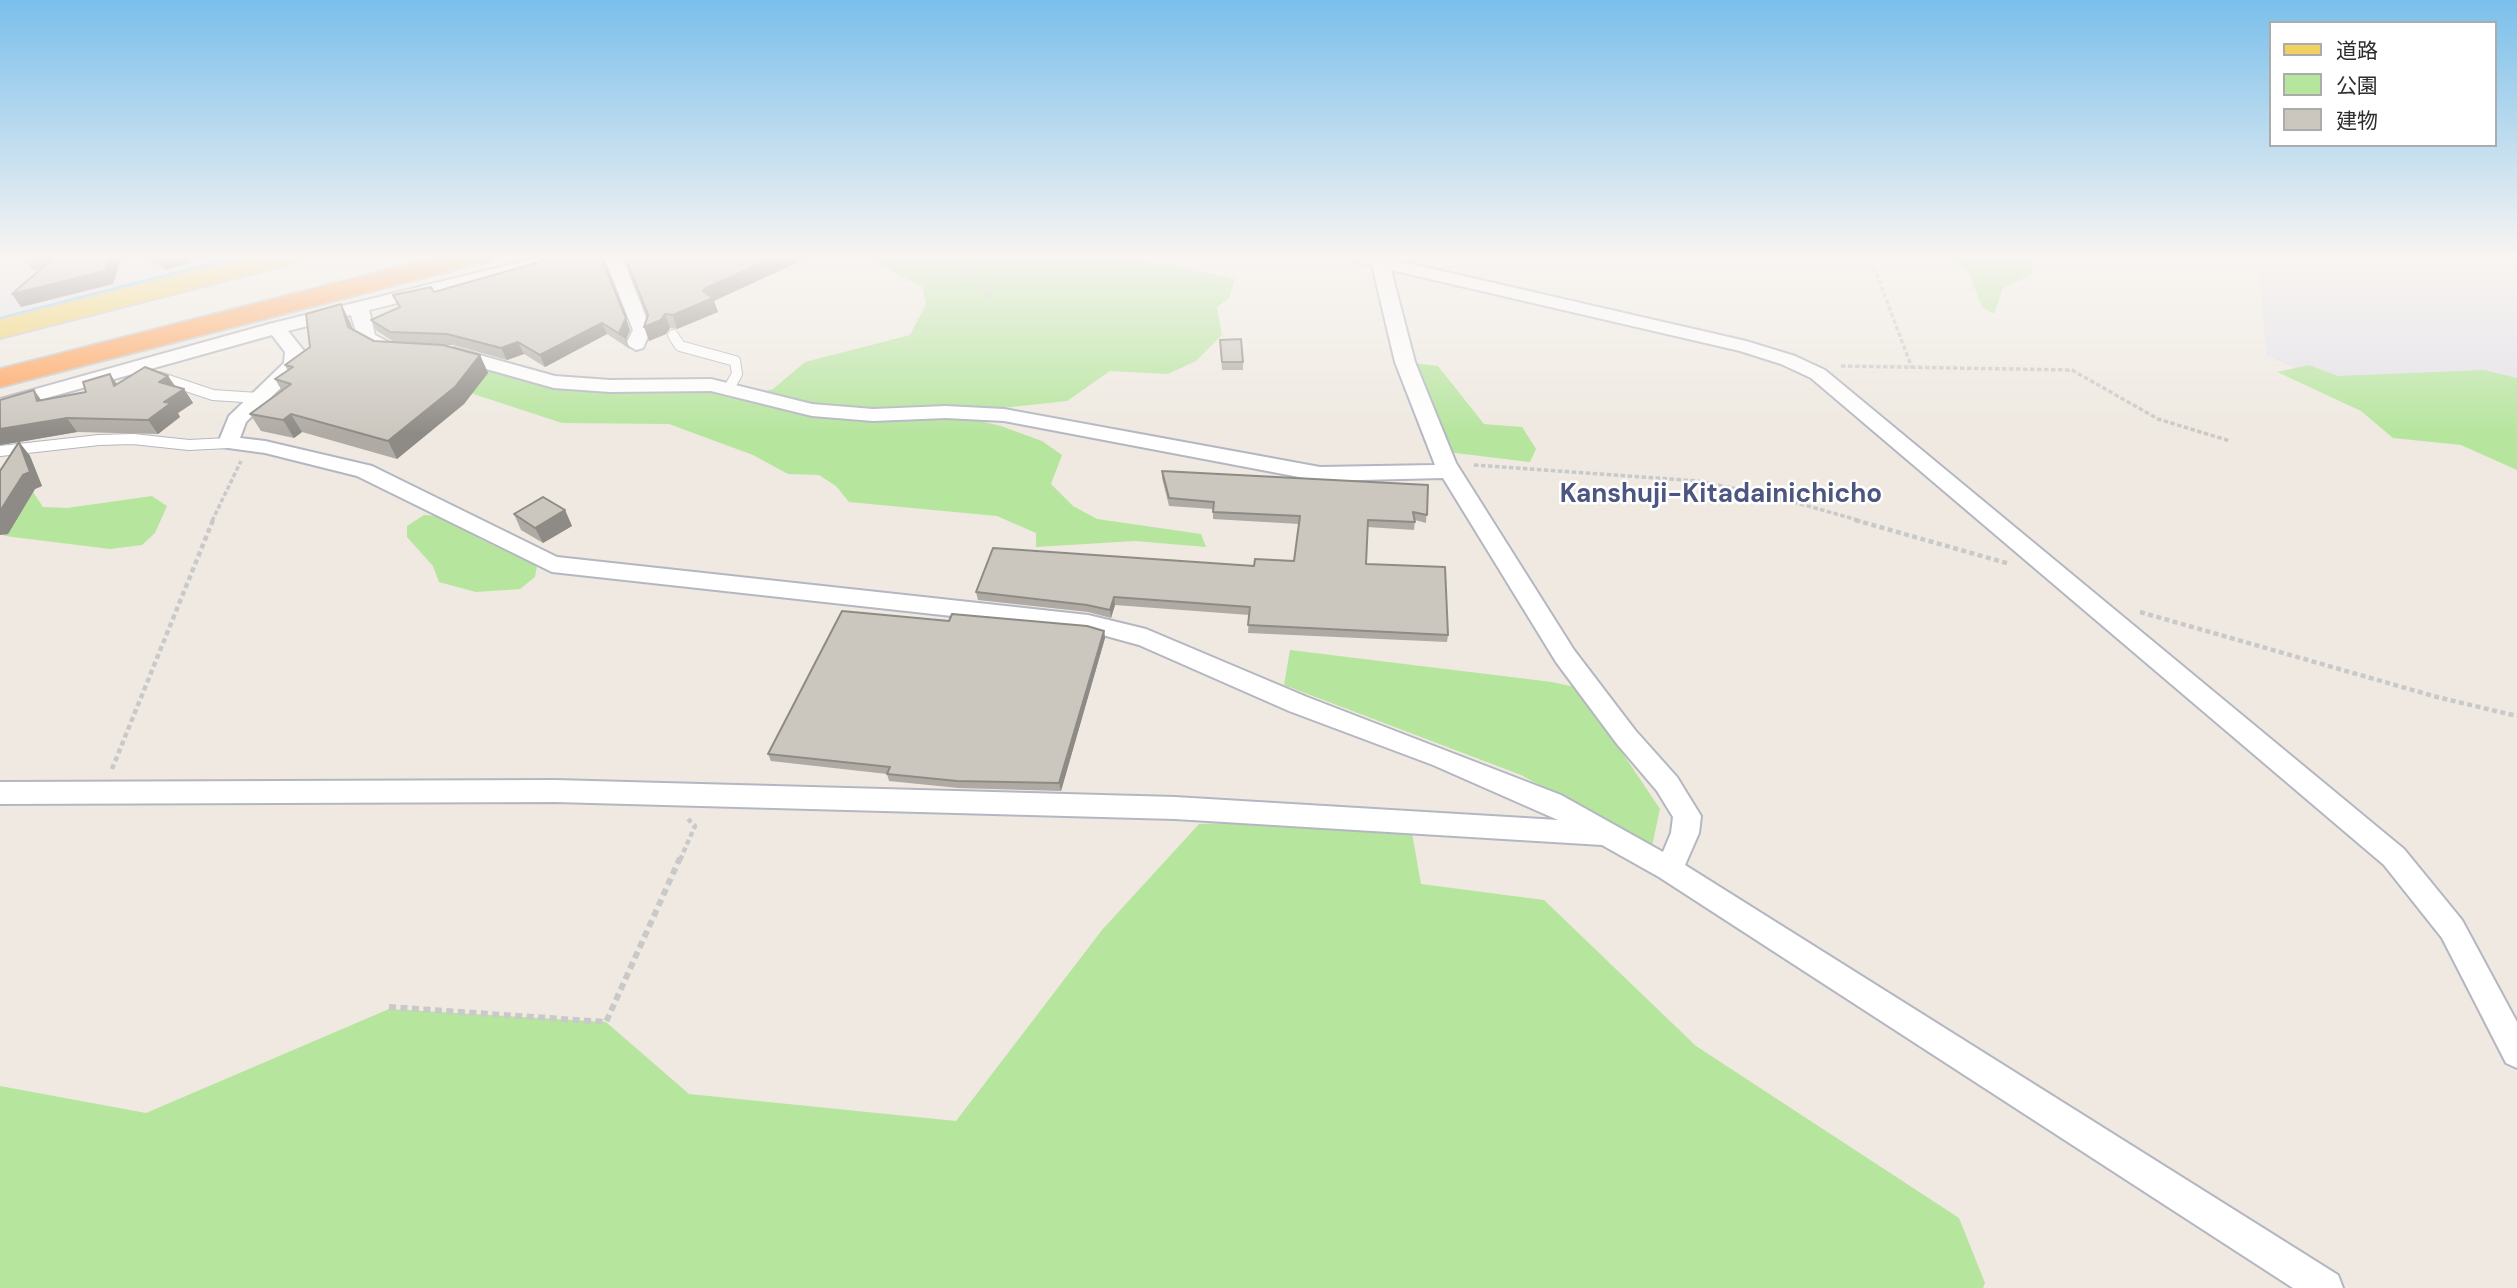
<!DOCTYPE html>
<html>
<head>
<meta charset="utf-8">
<style>
	body { margin:0 }
	#map { position:relative; width:2517px; height:1288px; overflow:hidden; background:#efe9e1; font-family:"DM Sans","Noto Sans JP",sans-serif }
	canvas { display:block }
	.legend { position:absolute; left:2269px; top:21px; width:228px; height:126px; box-sizing:border-box; background:#fff; border:2px solid #ababab; margin:0; padding:9px 12px; list-style:none; font-size:21px; color:#2e2e2e }
	.legend li { display:flex; align-items:center; gap:14px; height:35px }
	.legend b { width:35px; border:2px solid #ababab }
</style>
</head>
<body>
<div id="map">
<canvas width="2517" height="1288"></canvas>
<ul class="legend">
<li><b style="height:9px;background:#f2d163"></b>道路</li>
<li><b style="height:19px;background:#b6e59e"></b>公園</li>
<li><b style="height:19px;background:#cbc7bf"></b>建物</li>
</ul>
</div>
<script>
const c = document.querySelector('canvas').getContext('2d');
c.lineJoin = 'round';
function fillPath(path, color) { c.fillStyle = color; c.fill(path, 'evenodd'); }
const shape = rows => new Path2D(rows.map(r => 'M' + r).join(''));
function strokePath(path, color, width, dash) { c.strokeStyle = color; c.lineWidth = width; c.lineCap = dash ? 'butt' : 'round'; c.setLineDash(dash || []); c.stroke(path); }
function label(font, color, halo, rows, align = 'center') {
  c.font = font + ' "DM Sans",sans-serif'; c.lineWidth = 5; c.setLineDash([]); c.textBaseline = 'middle'; c.strokeStyle = halo; c.fillStyle = color; for (const [text, x, y, turn = 0] of rows) {
    c.save(); c.translate(x, y); c.rotate((+turn || 0) * Math.PI / 180); c.textAlign = isNaN(turn) ? turn : align; if (halo) c.strokeText(text, 0, 0); c.fillText(text, 0, 0); c.restore();
  }
}
const industrial = shape([
	[0,254,249,254,0,321],
	[2258,254,2517,254,2517,448,2433,431,2266,355]
]);
const green = shape([
	[861,254,1108,258,1182,267,1235,279,1229,298,1217,307,1222,335,1196,361,1168,374,1110,371,1067,401,1002,408,953,407,942,412,1001,426,1042,441,1062,455,1051,484,1073,506,1097,519,1201,534,1206,547,1135,541,1036,547,1036,533,997,516,849,502,836,486,819,475,788,474,753,455,669,424,562,423,458,389,443,357,570,386,626,380,699,379,739,398,773,389,805,362,910,335,926,304,922,287],
	[1945,254,2032,254,2031,275,2003,288,1994,314,1982,307,1969,273],
	[1414,363,1438,366,1484,424,1522,427,1536,449,1530,462,1447,452],
	[2309,365,2338,376,2484,370,2517,378,2517,470,2461,445,2393,438,2361,411,2277,372],
	[33,492,43,507,67,508,152,496,167,506,155,533,142,545,110,549,5,536,0,532],
	[424,515,453,517,480,539,537,566,535,577,520,589,476,592,439,582,433,566,407,537,407,526],
	[1290,650,1552,682,1579,688,1660,809,1652,846,1521,775,1284,685],
	[1323,820,1412,833,1421,884,1544,900,1696,1046,1959,1218,1985,1283,1983,1288,0,1288,0,1086,146,1113,389,1009,606,1022,689,1094,956,1121,1102,930,1199,824]
]);
const stream = shape([
	[0,320,255,254]
]);
const minorTunnel = shape([
	[521,254,522,257]
]);
const pathFar2 = shape([
	[963,254,991,298],
	[1869,254,1912,368],
	[1841,366,2072,370,2158,419,2230,441],
	[1474,465,1697,481,1769,495,1861,521],
	[212,521,241,461]
]);
const pathFar1 = shape([
	[1855,520,2010,564],
	[2140,612,2437,697,2517,716],
	[112,769,213,520],
	[680,860,695,826,688,819]
]);
const path = shape([
	[389,1007,606,1022,680,858]
]);
const service = shape([
	[673,335,680,346,735,361,737,374,728,390],
	[159,377,213,395,258,398],
	[0,451,99,440,133,439,189,445,228,443]
]);
const minor = shape([
	[553,254,582,254,579,258,369,310,375,335,400,348,403,352,400,356,386,356,359,342,351,315,288,331,305,352,304,365,246,422,240,438,265,441,372,466,557,557,1088,615,1146,629,1307,697,1561,795,1663,852,1671,833,1673,817,1657,791,1617,744,1556,662,1443,478,1320,481,1004,421,946,418,873,421,812,416,711,391,610,392,554,388,447,358,444,354,454,348,555,376,610,380,711,379,812,404,873,409,946,406,1004,409,1320,467,1435,465,1395,362,1372,265,1340,258,1337,254,1368,254,1746,341,1795,356,1825,370,2404,849,2462,920,2517,1022,2517,1068,2506,1063,2442,938,2384,865,1811,378,1781,364,1740,351,1391,270,1415,362,1456,463,1574,650,1635,730,1677,777,1701,816,1699,833,1685,865,2338,1275,2343,1288,2293,1288,1659,877,1602,845,1175,819,555,802,0,804,0,782,555,780,1175,797,1558,820,1433,765,1289,711,1139,645,1088,631,552,572,357,476,265,453,221,447,218,443,229,416,284,363,285,352,272,335,0,411,0,399,269,324,553,254],
	[603,254,621,254,651,330,643,348,636,350,626,344,633,330,603,254]
]);
const primary = shape([
	[263,254,309,254,305,260,0,338,0,320,263,254]
]);
const motorway = shape([
	[450,254,496,254,492,260,0,387,0,369,450,254]
]);
const wall = shape([
	[122,254,113,284,21,307,40,270,32,270,24,258],
	[139,254,206,254,207,257,166,270],
	[567,254,630,330,626,339,630,349,607,334,545,367,524,354,507,360,453,345,441,345,480,355,488,373,464,404,397,459,302,432,294,438,261,431,250,414,282,391,275,379,288,371,285,365,310,347,341,304,350,322,353,329,374,341,394,342,377,331,371,320,399,307,393,295,434,292],
	[714,301,718,312,677,329,670,328,666,334,649,341,648,316],
	[1220,340,1243,362,1243,370,1222,370],
	[110,374,117,384,176,387,184,389,193,403,178,413,180,417,158,434,77,432,19,442,30,456,42,486,35,489,8,534,0,535,0,471,19,442,0,445,0,400,41,400,86,392],
	[1162,471,1428,485,1426,523,1415,520,1414,530,1367,527,1366,564,1448,635,1447,642,1248,633,1249,615,1115,605,1111,618,1088,612,978,600,976,592,1254,566,1294,561,1299,524,1213,519,1213,509,1169,506,1162,478],
	[565,510,572,526,543,543,521,530,514,514],
	[949,621,1104,631,1105,638,1061,791,958,788,889,781,887,774,771,761,768,754]
]);
const shadedWall = shape([
	[111,254,122,254,113,284,21,307,12,294],
	[170,254,206,254,207,257,166,270,158,257],
	[783,254,816,254,714,301,718,312,677,329,673,315,706,288],
	[341,304,350,322,358,344,348,327],
	[665,314,670,328,666,334,649,341,644,327],
	[626,318,630,330,626,339,629,350,625,338,619,333],
	[602,323,607,334,545,367,540,355],
	[518,342,524,354,507,360,501,348],
	[480,355,488,373,464,404,397,459,388,441],
	[110,374,119,388,114,386],
	[168,376,178,390,159,382],
	[184,389,193,403,178,413,180,417,158,434,148,420,164,402],
	[34,390,44,404,37,401],
	[291,414,302,432,294,438,283,420],
	[67,418,77,432,19,442,30,456,42,486,35,489,8,534,0,535,0,511,19,442,0,445,0,429],
	[565,510,572,526,543,543,535,528],
	[1114,597,1115,605,1111,618,1110,610],
	[1104,631,1105,638,1061,791,1059,783]
]);
const building = shape([
	[28,254,111,254,105,271,12,294,55,257,24,258,28,254],
	[152,254,170,254,158,257,152,254],
	[567,254,600,254,626,318,619,333,626,338,602,323,540,355,518,342,501,348,447,334,390,332,371,320,400,307,393,295,431,287,434,292,567,254],
	[624,254,783,254,706,288,703,291,713,298,673,315,665,314,661,320,644,327,648,315,624,254],
	[341,304,348,327,374,341,443,345,480,355,455,387,388,441,291,414,283,420,250,414,291,384,275,379,293,367,285,365,310,347,306,314,341,304],
	[1241,339,1243,362,1222,362,1220,340,1241,339],
	[145,367,168,376,159,382,184,389,164,402,171,403,148,420,67,418,0,429,0,400,34,390,37,401,86,392,83,382,110,374,114,386,145,367],
	[19,442,30,472,23,475,0,511,0,471,19,442],
	[1162,471,1428,485,1427,515,1413,512,1415,522,1368,520,1366,564,1445,567,1448,635,1248,625,1250,607,1114,597,1110,610,1087,605,976,592,993,548,1254,566,1255,559,1294,561,1300,516,1213,512,1214,502,1169,498,1162,471],
	[543,497,565,510,535,528,514,514,543,497],
	[842,611,949,621,952,614,1087,626,1104,631,1059,783,957,781,887,774,890,767,768,754,842,611]
]);
const neighbourhoodNames = [
	["Kanshuji-Kitadainichicho",1721,495]
];
fillPath(industrial, '#e3e1e8');
fillPath(green, '#b6e59e');
strokePath(stream, '#75cff0', 6);
strokePath(minorTunnel, '#c8c4bd', 20, [20, 10]);
strokePath(service, '#b4b7c1', 12);
strokePath(minor, '#b4b7c1', 4);
strokePath(primary, '#c9c9c9', 4);
strokePath(motorway, '#c9c9c9', 4);
strokePath(pathFar2, '#c9c9c9', 3.5, [4.5, 2.5]);
strokePath(pathFar1, '#c9c9c9', 4.5, [5, 3.5]);
strokePath(path, '#c9c9c9', 6, [7, 4.5]);
strokePath(service, '#fff', 10);
fillPath(minor, '#fff');
fillPath(primary, '#f2d163');
fillPath(motorway, '#ffa35c');
fillPath(wall, '#afaba4');
fillPath(shadedWall, '#8e8b86');
fillPath(building, '#cbc7bf');
strokePath(building, '#8e8b86', 2);
const sky = c.createLinearGradient(0, 0, 0, 434);
sky.addColorStop(0, '#7abfeb');
sky.addColorStop(0.59, '#f8f5f2');
sky.addColorStop(1, '#f8f5f200');
c.fillStyle = sky;
c.fillRect(0, 0, 2517, 434);
label('bold 26px', '#4d5680', '#fff', neighbourhoodNames);
</script>
</body>
</html>
